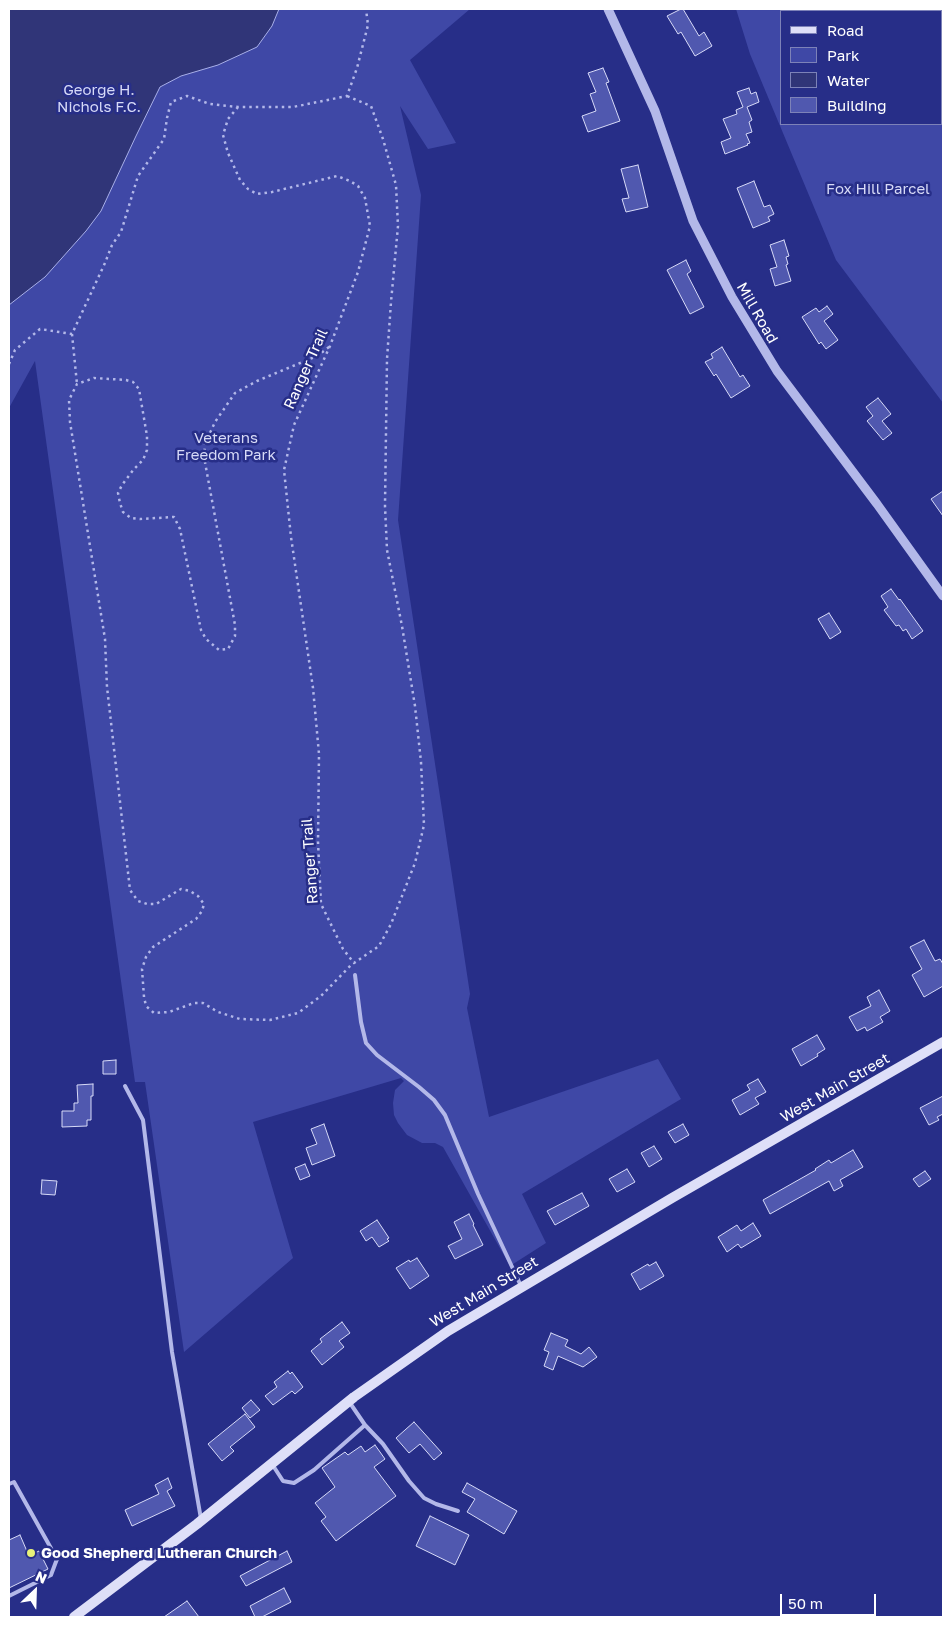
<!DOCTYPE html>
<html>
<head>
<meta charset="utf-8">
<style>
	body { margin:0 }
	#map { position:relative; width:952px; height:1626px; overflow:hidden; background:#272e88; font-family:"Golos Text",sans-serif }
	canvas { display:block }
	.frame { position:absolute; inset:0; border:10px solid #fff; pointer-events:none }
	.legend { position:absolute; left:780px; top:10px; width:162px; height:115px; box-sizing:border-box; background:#272e88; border:1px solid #7d82b8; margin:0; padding:6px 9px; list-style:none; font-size:15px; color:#fff }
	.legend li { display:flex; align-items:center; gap:10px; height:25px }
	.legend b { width:25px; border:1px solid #7d82b8 }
	.north { position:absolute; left:10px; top:1566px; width:50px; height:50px; -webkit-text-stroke:4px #272e88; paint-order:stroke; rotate:24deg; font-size:14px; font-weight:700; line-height:20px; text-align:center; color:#fff }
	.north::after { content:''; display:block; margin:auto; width:18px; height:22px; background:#fff; clip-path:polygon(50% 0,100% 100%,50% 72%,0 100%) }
	.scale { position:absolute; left:780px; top:1594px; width:96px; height:22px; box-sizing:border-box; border:2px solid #fff; border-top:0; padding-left:6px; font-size:15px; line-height:18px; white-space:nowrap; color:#fff; -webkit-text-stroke:4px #272e88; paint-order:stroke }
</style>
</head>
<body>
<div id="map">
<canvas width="952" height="1626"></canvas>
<div class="frame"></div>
<ul class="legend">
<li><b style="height:6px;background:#dedff8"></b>Road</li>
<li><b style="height:14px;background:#3f48a6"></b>Park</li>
<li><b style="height:14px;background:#303578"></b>Water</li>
<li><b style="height:14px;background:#5058af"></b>Building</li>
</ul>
<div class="north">N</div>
<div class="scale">50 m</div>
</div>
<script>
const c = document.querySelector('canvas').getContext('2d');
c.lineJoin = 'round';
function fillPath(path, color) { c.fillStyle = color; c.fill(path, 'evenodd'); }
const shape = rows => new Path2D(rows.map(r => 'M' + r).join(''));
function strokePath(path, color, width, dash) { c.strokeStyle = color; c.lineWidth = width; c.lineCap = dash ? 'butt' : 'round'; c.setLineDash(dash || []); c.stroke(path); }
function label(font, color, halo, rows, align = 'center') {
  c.font = font + ' "Golos Text",sans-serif'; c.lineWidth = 5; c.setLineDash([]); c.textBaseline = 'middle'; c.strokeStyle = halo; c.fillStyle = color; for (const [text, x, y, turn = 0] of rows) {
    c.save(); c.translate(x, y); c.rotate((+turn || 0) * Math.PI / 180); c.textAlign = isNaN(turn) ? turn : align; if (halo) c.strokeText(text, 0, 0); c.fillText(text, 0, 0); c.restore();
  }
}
const green = shape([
	[9,9,470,9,410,60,456,143,428,149,400,106,421,195,398,520,470,994,467,1008,489,1117,658,1059,681,1099,522,1194,546,1243,510,1266,443,1147,435,1143,422,1143,407,1135,398,1123,394,1115,393,1103,395,1090,404,1081,401,1078,253,1122,293,1258,184,1352,145,1082,135,1082,35,361,9,408],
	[736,9,943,9,943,403,836,260,750,54],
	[781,11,941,11,941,124,781,124]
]);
const water = shape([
	[9,9,279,9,272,26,257,47,218,65,181,76,160,87,136,136,101,211,86,231,45,277,9,305,9,9]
]);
const building = shape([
	[681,9,683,9,699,36,704,32,712,46,695,56,681,32,678,34,667,16,681,9],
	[603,68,609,82,606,83,620,121,588,132,582,116,596,111,590,94,596,92,588,73,603,68],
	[749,88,751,94,756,92,759,102,747,107,752,120,749,122,752,132,746,134,750,143,747,144,748,145,725,154,721,142,731,138,723,119,737,114,736,110,743,107,737,92,749,88],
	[638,165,648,207,626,212,622,199,629,198,621,169,638,165],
	[754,181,764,207,770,205,774,214,768,217,770,221,753,228,737,188,754,181],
	[784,240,789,256,786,257,788,264,786,265,791,281,775,286,770,269,777,267,770,245,784,240],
	[686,260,691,271,687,274,704,307,690,314,667,270,686,260],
	[827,306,833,314,824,321,838,340,826,349,821,342,819,344,802,317,816,308,819,312,827,306],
	[722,347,740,377,743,375,750,386,731,398,716,374,714,376,705,362,713,358,711,354,722,347],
	[878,398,891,414,882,421,892,433,883,440,867,421,873,416,866,407,878,398],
	[943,491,943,516,931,499,943,491],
	[891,589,899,600,900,599,923,631,912,639,906,629,903,631,899,625,896,626,884,610,888,607,881,596,891,589],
	[829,613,841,632,830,639,818,619,829,613],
	[924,940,935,961,940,959,943,964,943,986,924,997,912,975,922,969,910,947,924,940],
	[879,990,890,1011,880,1017,883,1022,867,1031,865,1027,857,1031,849,1017,871,1006,867,997,879,990],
	[817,1035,825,1049,817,1054,818,1056,801,1066,792,1049,817,1035],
	[116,1060,116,1074,103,1074,103,1061,116,1060],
	[758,1079,766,1092,755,1098,759,1104,740,1115,732,1100,750,1090,747,1085,758,1079],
	[93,1084,93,1096,91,1096,91,1120,87,1120,87,1126,62,1127,62,1111,74,1111,74,1103,78,1103,77,1085,93,1084],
	[943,1096,943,1114,937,1117,939,1120,929,1125,920,1108,943,1096],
	[324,1124,335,1156,312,1165,306,1148,317,1144,311,1129,324,1124],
	[683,1124,689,1135,675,1143,668,1132,683,1124],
	[654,1146,662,1159,649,1167,641,1153,654,1146],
	[853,1150,863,1167,840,1180,843,1186,834,1191,829,1181,770,1214,763,1200,816,1170,815,1169,829,1160,831,1163,853,1150],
	[305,1164,310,1176,300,1180,295,1168,305,1164],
	[627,1169,635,1182,617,1192,609,1179,627,1169],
	[925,1171,931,1179,919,1187,913,1179,925,1171],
	[42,1180,57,1181,55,1195,41,1194,42,1180],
	[582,1193,589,1206,555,1225,547,1211,582,1193],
	[469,1214,474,1224,473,1225,483,1245,455,1259,448,1246,462,1239,454,1222,469,1214],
	[377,1220,389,1238,387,1239,389,1241,379,1247,372,1237,366,1241,360,1231,377,1220],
	[753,1223,761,1236,741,1248,738,1244,727,1252,718,1237,737,1225,741,1231,753,1223],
	[417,1258,429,1276,410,1289,396,1268,409,1260,410,1262,417,1258],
	[656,1262,664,1276,640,1290,631,1274,648,1264,649,1266,656,1262],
	[342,1322,350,1333,339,1341,344,1347,322,1365,311,1351,322,1342,320,1339,342,1322],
	[551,1333,568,1340,565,1346,581,1354,589,1347,597,1357,583,1367,558,1356,553,1370,544,1366,549,1352,544,1350,551,1333],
	[288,1371,290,1374,292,1372,303,1387,295,1394,292,1391,273,1405,265,1396,277,1387,274,1382,288,1371],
	[251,1400,260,1410,250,1418,242,1408,251,1400],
	[245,1414,255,1427,230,1447,234,1451,222,1461,208,1444,245,1414],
	[414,1422,442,1453,434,1460,420,1444,409,1453,396,1438,414,1422],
	[375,1445,385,1459,374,1467,396,1496,336,1541,321,1521,326,1517,315,1503,335,1487,322,1468,345,1452,348,1455,361,1446,365,1452,375,1445],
	[168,1478,172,1488,167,1491,175,1506,132,1526,125,1510,159,1494,155,1485,168,1478],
	[467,1483,517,1511,504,1534,467,1512,475,1499,462,1492,467,1483],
	[430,1516,469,1535,455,1565,416,1546,430,1516],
	[20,1535,29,1556,39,1551,48,1569,9,1588,9,1540,20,1535],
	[287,1551,292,1562,246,1586,240,1576,287,1551],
	[284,1588,291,1602,262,1617,255,1617,250,1606,284,1588],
	[187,1601,199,1617,164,1617,187,1601]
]);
const path = shape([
	[917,9,918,11],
	[941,61,943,65],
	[238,107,228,119,223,135,228,153,240,180,248,189,257,194,272,192,337,176,350,181,358,186,365,198,370,226,358,272,330,346,294,425,284,470,291,537,313,688,319,754,318,842,321,904,343,949,354,963,379,946,391,924,415,863,424,825,421,762,415,706,402,626,387,550,385,506,387,359,391,302,398,226,396,185,383,139,371,106,347,96],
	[72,334,77,384],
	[329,347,317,356,257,381,235,393,215,422,205,444,204,457,235,625,235,636,228,649,219,650,206,639,201,630,180,529,174,517,140,519,131,518,123,512,120,503,118,493,122,485,134,469,143,460,147,450,147,436,139,389,133,382,126,380,94,378,77,384,69,400,70,422,105,639,107,687,130,890,138,901,147,904,156,904,181,889,190,891,198,896,204,904,202,911,196,919,153,947,146,957,142,969,144,997,146,1006,154,1013,169,1012,194,1003,203,1003,218,1012,240,1019,270,1020,298,1013,321,996,353,963],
	[9,364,15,350,40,329,72,334,105,263,112,245,121,232,138,176,164,139,167,118,171,102,187,96,210,104,238,107,293,107,347,96,357,68,368,25,366,9]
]);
const service = shape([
	[355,975,361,1022,366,1043,377,1055,419,1087,434,1100,445,1115,478,1194,521,1286],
	[125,1086,143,1120,172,1352,201,1519],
	[350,1403,365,1425,383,1444,409,1481,424,1498,436,1504,458,1511],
	[272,1464,283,1481,294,1483,314,1470,365,1425],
	[9,1484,14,1482,57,1559,51,1575,9,1596]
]);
const tertiary = shape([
	[608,9,655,111,693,221,732,297,777,371,877,504,943,596]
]);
const secondary = shape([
	[74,1617,197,1524,354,1397,448,1331,672,1198,943,1042]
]);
const markers = [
	[31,1553,5,"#e8f179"]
];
const parkNames = [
	["George H.",99,90],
	["Nichols F.C.",99,107],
	["Fox Hill Parcel",878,189],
	["Veterans",226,438],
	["Freedom Park",226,455]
];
const streetNames = [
	["Mill Road",757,313,60],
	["Ranger Trail",306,369,-66],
	["Ranger Trail",310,861,-94],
	["West Main Street",835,1088,-30],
	["West Main Street",484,1292,-31]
];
const poiNames = [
	["Good Shepherd Lutheran Church",41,1553]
];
fillPath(green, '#3f48a6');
fillPath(water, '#303578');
strokePath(water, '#a8afe9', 1);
fillPath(building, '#5058af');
strokePath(building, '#d7daf7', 1);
strokePath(path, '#b3b8e9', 2.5, [2.5, 4]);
strokePath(service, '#b3b8e9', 4);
strokePath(tertiary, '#b3b8e9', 9);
strokePath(secondary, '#dedff8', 10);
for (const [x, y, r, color] of markers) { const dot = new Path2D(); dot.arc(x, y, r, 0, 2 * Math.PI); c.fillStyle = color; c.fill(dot); strokePath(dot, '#272e88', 2); }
label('15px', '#d7daf7', '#272e88', parkNames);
label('15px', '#fff', '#272e88', streetNames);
label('bold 15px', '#fff', '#272e88', poiNames, 'left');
</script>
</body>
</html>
